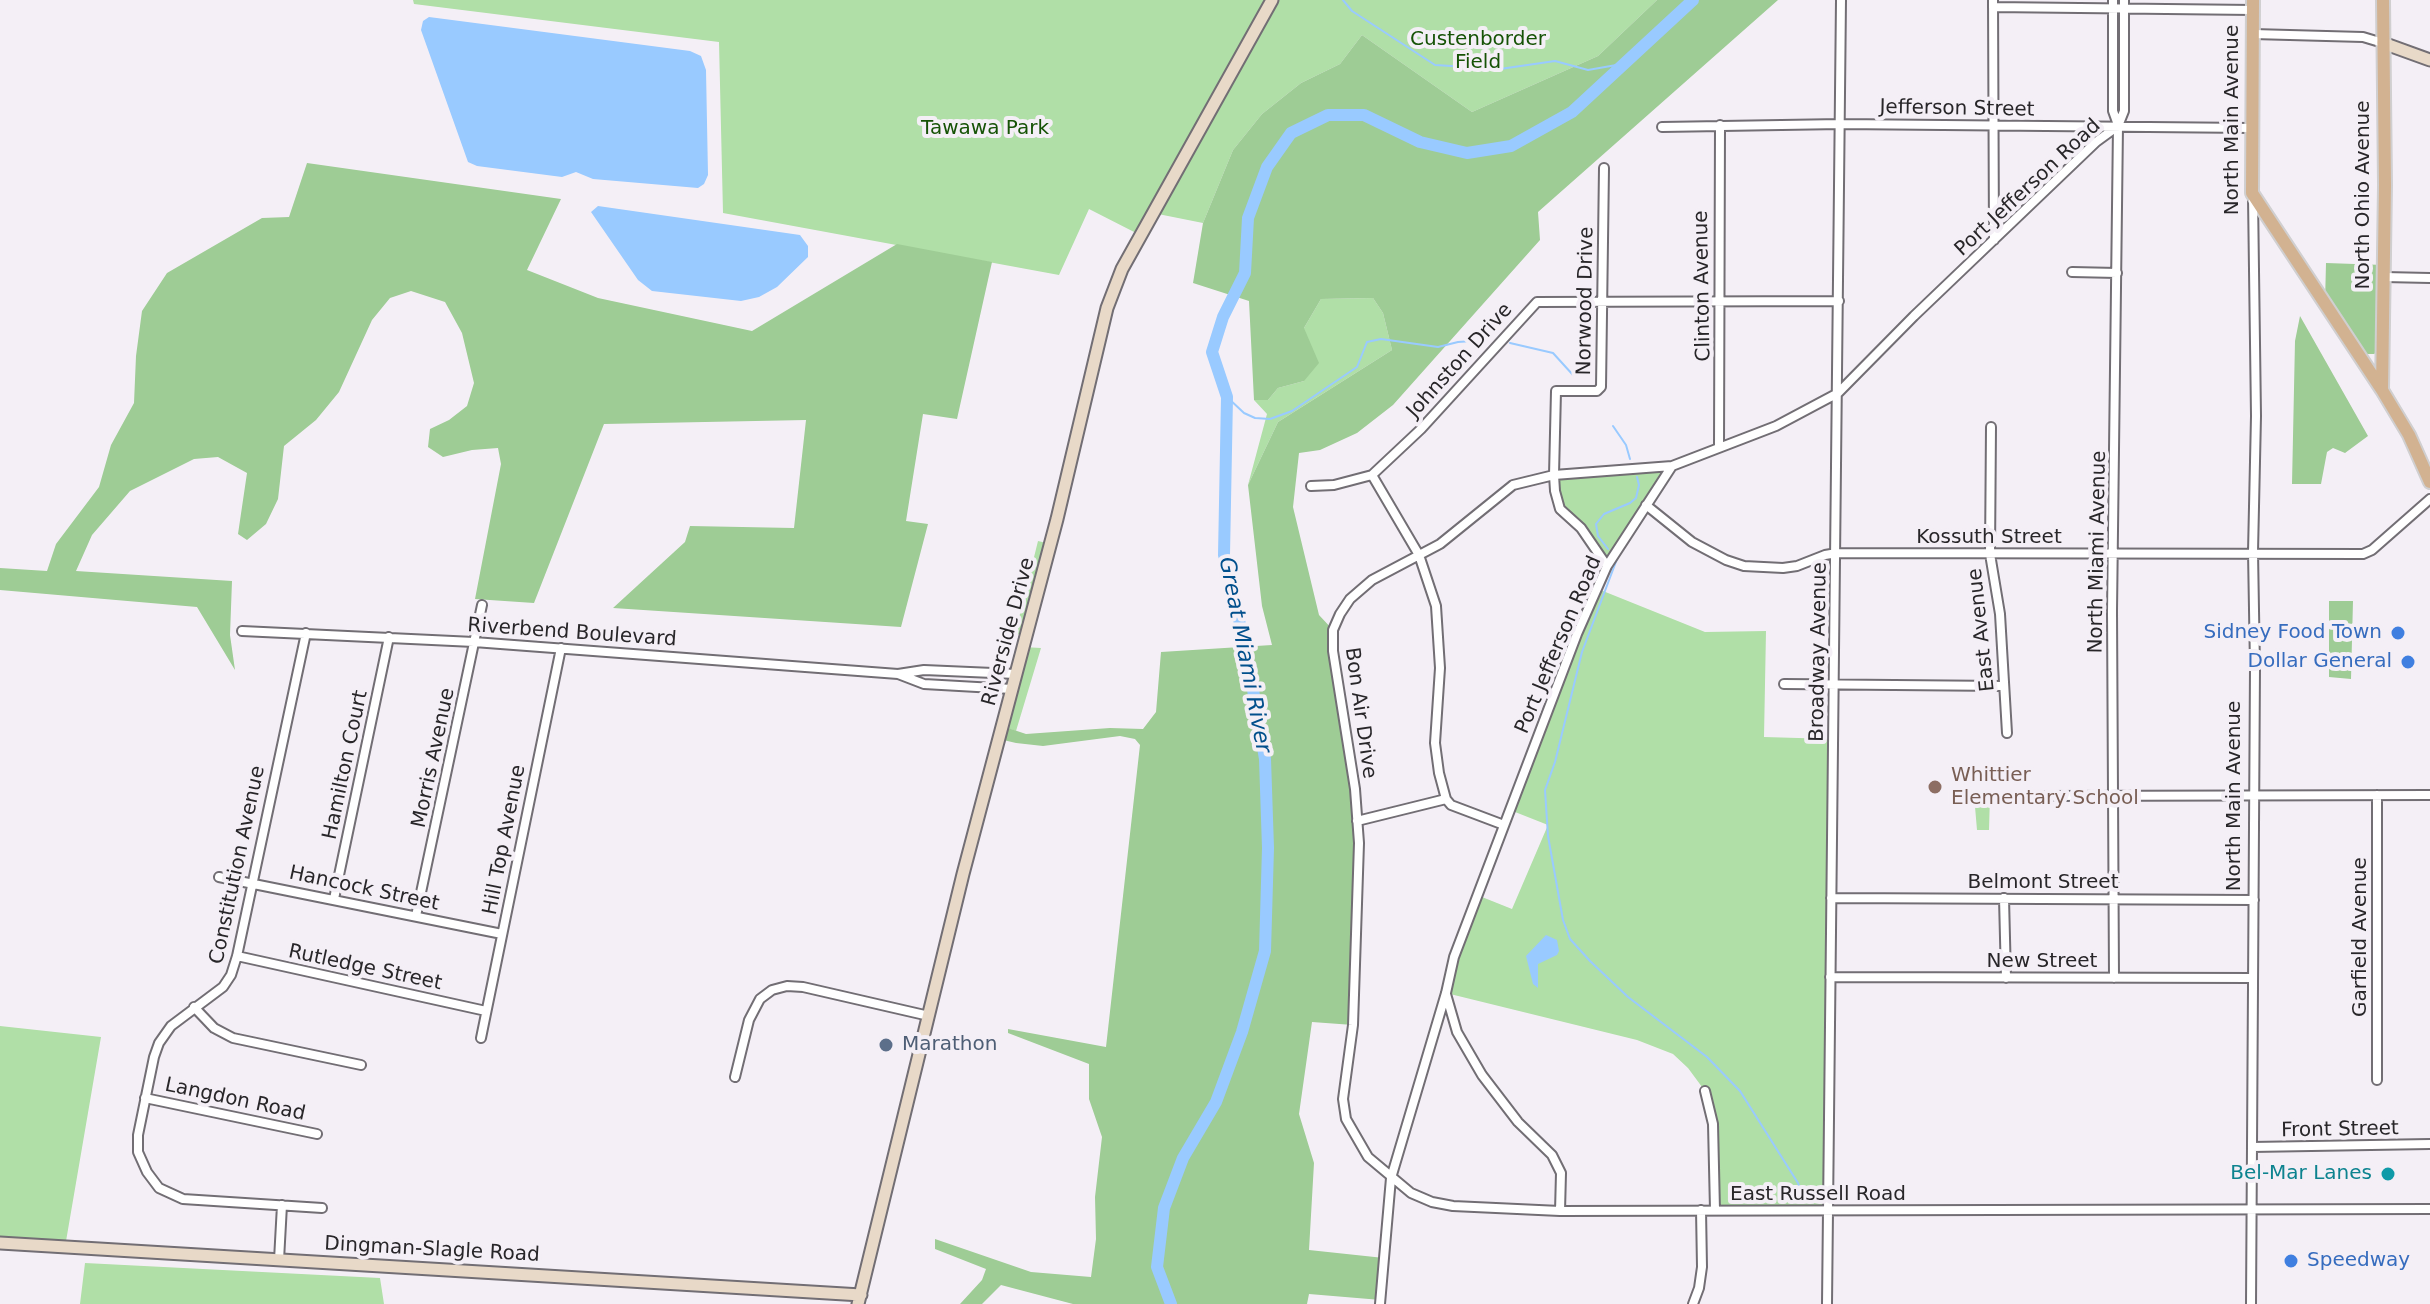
<!DOCTYPE html>
<html>
<head>
<meta charset="utf-8">
<style>
	body { margin:0 }
	canvas { display:block; background:#f4eff6 }
</style>
</head>
<body>
<canvas width="2430" height="1304"></canvas>
<script>
const c = document.querySelector('canvas').getContext('2d');
c.lineJoin = 'round';
function fillPath(path, color) { c.fillStyle = color; c.fill(path, 'evenodd'); }
const shape = rows => new Path2D(rows.map(r => 'M' + r).join(''));
function strokePath(path, color, width, dash) { c.strokeStyle = color; c.lineWidth = width; c.lineCap = dash ? 'butt' : 'round'; c.setLineDash(dash || []); c.stroke(path); }
function label(font, color, halo, rows, align = 'center') {
  c.font = font + ' "DejaVu Sans",sans-serif'; c.lineWidth = 8; c.setLineDash([]); c.textBaseline = 'middle'; c.strokeStyle = halo; c.fillStyle = color; for (const [text, x, y, turn = 0] of rows) {
    c.save(); c.translate(x, y); c.rotate((+turn || 0) * Math.PI / 180); c.textAlign = isNaN(turn) ? turn : align; if (halo) c.strokeText(text, 0, 0); c.fillText(text, 0, 0); c.restore();
  }
}
const green = shape([
	[413,0,1657,0,1598,56,1472,112,1362,35,1340,64,1301,83,1262,114,1233,150,1203,223,1153,213,1140,235,1089,209,1059,275,723,213,719,42,414,4],
	[1373,298,1383,313,1392,350,1278,422,1248,485,1267,414,1254,400,1268,400,1278,388,1304,381,1304,328,1321,299],
	[1672,466,1607,566,1560,509,1554,475],
	[1038,541,1051,544,1026,635,1015,634],
	[1598,589,1705,632,1766,631,1764,737,1833,739,1828,1211,1715,1210,1713,1124,1705,1091,1688,1068,1673,1054,1637,1040,1446,993,1477,895,1512,909,1548,825,1510,810],
	[1023,647,1041,648,1016,731,1002,726],
	[1974,795,1990,795,1989,830,1977,830],
	[0,1026,101,1037,65,1247,0,1243],
	[85,1263,380,1278,384,1304,80,1304]
]);
const forest = shape([
	[1657,0,1778,0,1538,212,1540,240,1393,405,1357,433,1320,450,1299,453,1293,507,1319,615,1333,630,1359,843,1353,1025,1312,1022,1299,1114,1314,1163,1309,1250,1384,1258,1381,1300,1309,1294,1307,1304,1073,1304,1001,1285,982,1304,960,1304,982,1280,986,1269,935,1249,935,1239,1031,1272,1091,1277,1096,1239,1095,1197,1102,1137,1089,1099,1089,1064,1008,1033,1008,1029,1106,1047,1140,745,1135,739,1120,736,1043,746,1016,743,999,739,1002,726,1026,734,1110,728,1143,729,1156,712,1161,652,1272,645,1262,606,1248,485,1278,422,1392,350,1383,313,1373,298,1321,299,1304,328,1319,363,1304,381,1278,388,1268,400,1254,400,1249,301,1193,283,1203,223,1233,150,1262,114,1301,83,1340,64,1362,35,1472,112,1598,56],
	[307,163,561,199,527,270,598,298,752,331,897,244,992,262,957,419,923,414,906,521,928,524,901,627,613,608,685,542,690,526,794,528,806,420,604,424,534,603,475,599,501,464,498,448,472,450,443,457,428,447,430,429,449,420,467,406,474,383,462,333,445,302,411,291,390,298,372,320,339,392,316,420,284,446,278,499,266,524,247,540,238,534,247,473,218,457,194,459,130,491,92,535,76,571,232,581,230,635,235,670,197,607,0,590,0,568,47,571,56,544,99,487,111,445,134,403,136,356,142,311,167,273,262,218,289,217],
	[2326,263,2384,265,2377,352,2374,354,2365,354,2325,303],
	[2300,316,2368,436,2345,453,2333,448,2327,452,2321,484,2292,484,2295,341],
	[2329,601,2353,601,2351,679,2329,677]
]);
const water = shape([
	[429,17,690,51,701,56,706,70,708,175,704,184,698,188,593,179,576,172,562,177,477,166,468,162,421,30,423,21],
	[598,206,800,235,808,246,808,257,777,287,759,297,741,301,652,291,638,280,591,212],
	[1546,935,1557,940,1559,951,1557,955,1538,964,1538,988,1533,984,1526,956]
]);
const stream = shape([
	[1343,0,1352,11,1435,65,1500,69,1555,61,1588,70,1622,64],
	[1510,343,1553,353,1573,375],
	[1227,397,1244,413,1255,418,1270,419,1292,411,1357,367,1367,342,1381,339,1438,347,1458,342,1486,340],
	[1613,426,1626,445,1630,459],
	[1608,549,1598,536,1596,524,1604,514,1630,503,1636,498,1639,485,1637,477],
	[1617,559,1582,652,1555,762,1545,790,1548,836,1563,920,1570,939,1590,961,1628,997,1707,1057,1740,1091,1798,1183,1803,1197]
]);
const river = shape([
	[1171,1304,1157,1267,1164,1208,1183,1158,1216,1102,1242,1032,1265,951,1268,848,1265,759,1247,655,1224,555,1227,397,1212,352,1223,317,1245,273,1248,218,1267,167,1291,133,1328,115,1364,115,1420,142,1467,153,1511,146,1572,112,1693,0]
]);
const street = shape([
	[1993,0,1994,240],
	[2113,0,2113,111,2118,125],
	[1993,7,2253,10],
	[2253,34,2363,37,2383,43],
	[1662,127,1841,124,2251,128],
	[1604,168,1601,387,1597,391,1556,391,1554,475,1555,491,1560,509,1581,528,1607,566],
	[2072,272,2117,273],
	[2384,277,2430,278],
	[1991,427,1990,554,2000,614,2007,733],
	[1719,447,1720,125],
	[1672,466,1554,475,1513,485,1440,544,1372,580,1350,599,1340,614,1333,630,1333,651,1355,789,1359,843,1353,1025,1343,1099,1346,1119,1368,1157,1411,1193,1432,1202,1453,1206,1560,1211,2430,1209],
	[1372,475,1419,555,1436,606,1440,668,1435,743,1439,773,1446,799],
	[1311,486,1334,485,1372,475,1421,429,1537,302,1839,301],
	[1646,505,1692,542,1726,560,1744,566,1783,568,1797,566,1825,555,1837,553,2363,554,2372,550,2430,499],
	[242,631,474,642,898,674],
	[306,633,237,956,231,975,223,987,171,1026,159,1043,154,1057,138,1135,138,1152,147,1172,159,1188,183,1199,322,1208],
	[1784,684,2004,686],
	[1012,689,924,684,898,674,924,670,1016,674],
	[2377,795,2377,1080],
	[2045,796,2430,795],
	[1357,821,1446,799,1451,805,1504,825],
	[219,877,502,934],
	[1831,898,2254,900],
	[2004,898,2006,978],
	[334,899,389,637],
	[416,916,482,605],
	[237,956,486,1011],
	[1830,977,2253,978],
	[2114,978,2112,611,2118,126,2124,111,2124,0],
	[1446,994,1457,1032,1482,1075,1518,1122,1552,1155,1561,1173,1560,1211],
	[194,1007,214,1028,233,1038,361,1065],
	[481,1038,561,648],
	[735,1077,749,1020,760,999,772,990,787,986,803,987,929,1016],
	[1705,1091,1713,1124,1715,1210],
	[145,1098,317,1134],
	[2252,1147,2430,1144],
	[279,1260,282,1205],
	[1380,1304,1391,1178,1446,993,1454,957,1577,634,1607,566,1672,466,1776,426,1838,393,1914,316,2096,142,2118,126],
	[1693,1304,1699,1288,1702,1267,1701,1210],
	[1827,1304,1841,0],
	[2251,1304,2255,667,2253,552,2256,416,2253,197]
]);
const secondary = shape([
	[2383,43,2430,60],
	[0,1243,861,1295],
	[858,1304,963,874,1057,519,1107,308,1122,269,1272,0]
]);
const primary = shape([
	[2253,0,2252,193,2382,390,2409,435,2430,482],
	[2382,390,2385,185,2383,0]
]);
const markers = [
	[2398,633,8,"#3f7fe0"],
	[2408,662,8,"#3f7fe0"],
	[1935,787,8,"#8d6e63"],
	[886,1045,8,"#5c6f8a"],
	[2388,1174,8,"#0f9aa8"],
	[2291,1261,8,"#3f7fe0"]
];
const parkNames = [
	["Custenborder",1478,40],
	["Field",1478,63],
	["Tawawa Park",985,129]
];
const streetNames = [
	["Jefferson Street",1957,109,1],
	["North Main Avenue",2233,120,-90],
	["Port Jefferson Road",2028,188,-43],
	["North Ohio Avenue",2364,195,-90],
	["Clinton Avenue",1703,286,-91],
	["Norwood Drive",1586,301,-89],
	["Johnston Drive",1460,361,-48],
	["Kossuth Street",1989,538],
	["North Miami Avenue",2098,552,-89],
	["East Avenue",1982,630,-96],
	["Riverside Drive",1009,632,-75],
	["Riverbend Boulevard",572,633,4],
	["Port Jefferson Road",1559,645,-67],
	["Broadway Avenue",1819,652,-89],
	["Bon Air Drive",1360,713,82],
	["Morris Avenue",434,758,-78],
	["Hamilton Court",346,765,-78],
	["North Main Avenue",2235,796,-90],
	["Hill Top Avenue",505,840,-79],
	["Constitution Avenue",238,865,-78],
	["Belmont Street",2043,883],
	["Hancock Street",364,889,12],
	["Garfield Avenue",2361,937,-90],
	["New Street",2042,962],
	["Rutledge Street",365,968,12],
	["Langdon Road",235,1100,12],
	["Front Street",2340,1130,-1],
	["East Russell Road",1818,1195],
	["Dingman-Slagle Road",432,1250,3]
];
const shopNames = [
	["Sidney Food Town",2382,633],
	["Dollar General",2392,662],
	["Speedway",2307,1261,"left"]
];
const educationNames = [
	["Whittier",1951,776],
	["Elementary School",1951,799]
];
const serviceNames = [
	["Marathon",902,1045]
];
const cultureNames = [
	["Bel-Mar Lanes",2372,1174]
];
const waterNames = [
	["Great Miami River",1244,655,79]
];
fillPath(green, '#b0dfa7');
fillPath(forest, '#9ecc95');
fillPath(water, '#99caff');
strokePath(stream, '#99caff', 2);
strokePath(river, '#99caff', 12);
strokePath(street, '#726e74', 12);
strokePath(secondary, '#726e74', 15);
strokePath(primary, '#d0cfd0', 16);
strokePath(street, '#fff', 8);
strokePath(secondary, '#e8d9c8', 11);
strokePath(primary, '#d2b291', 12);
for (const [x, y, r, color] of markers) { const dot = new Path2D(); dot.arc(x, y, r, 0, 2 * Math.PI); c.fillStyle = color; c.fill(dot); strokePath(dot, '#f4eff6', 3); }
label('20px', '#165306', '#f4eff6', parkNames);
label('20px', '#282629', '#f4eff6', streetNames);
label('20px', '#366cbe', '#f4eff6', shopNames, 'right');
label('20px', '#785e54', '#f4eff6', educationNames, 'left');
label('20px', '#4e5e75', '#f4eff6', serviceNames, 'left');
label('20px', '#0d838f', '#f4eff6', cultureNames, 'right');
label('italic 22px', '#014f8c', '#f4eff6', waterNames);
</script>
</body>
</html>
